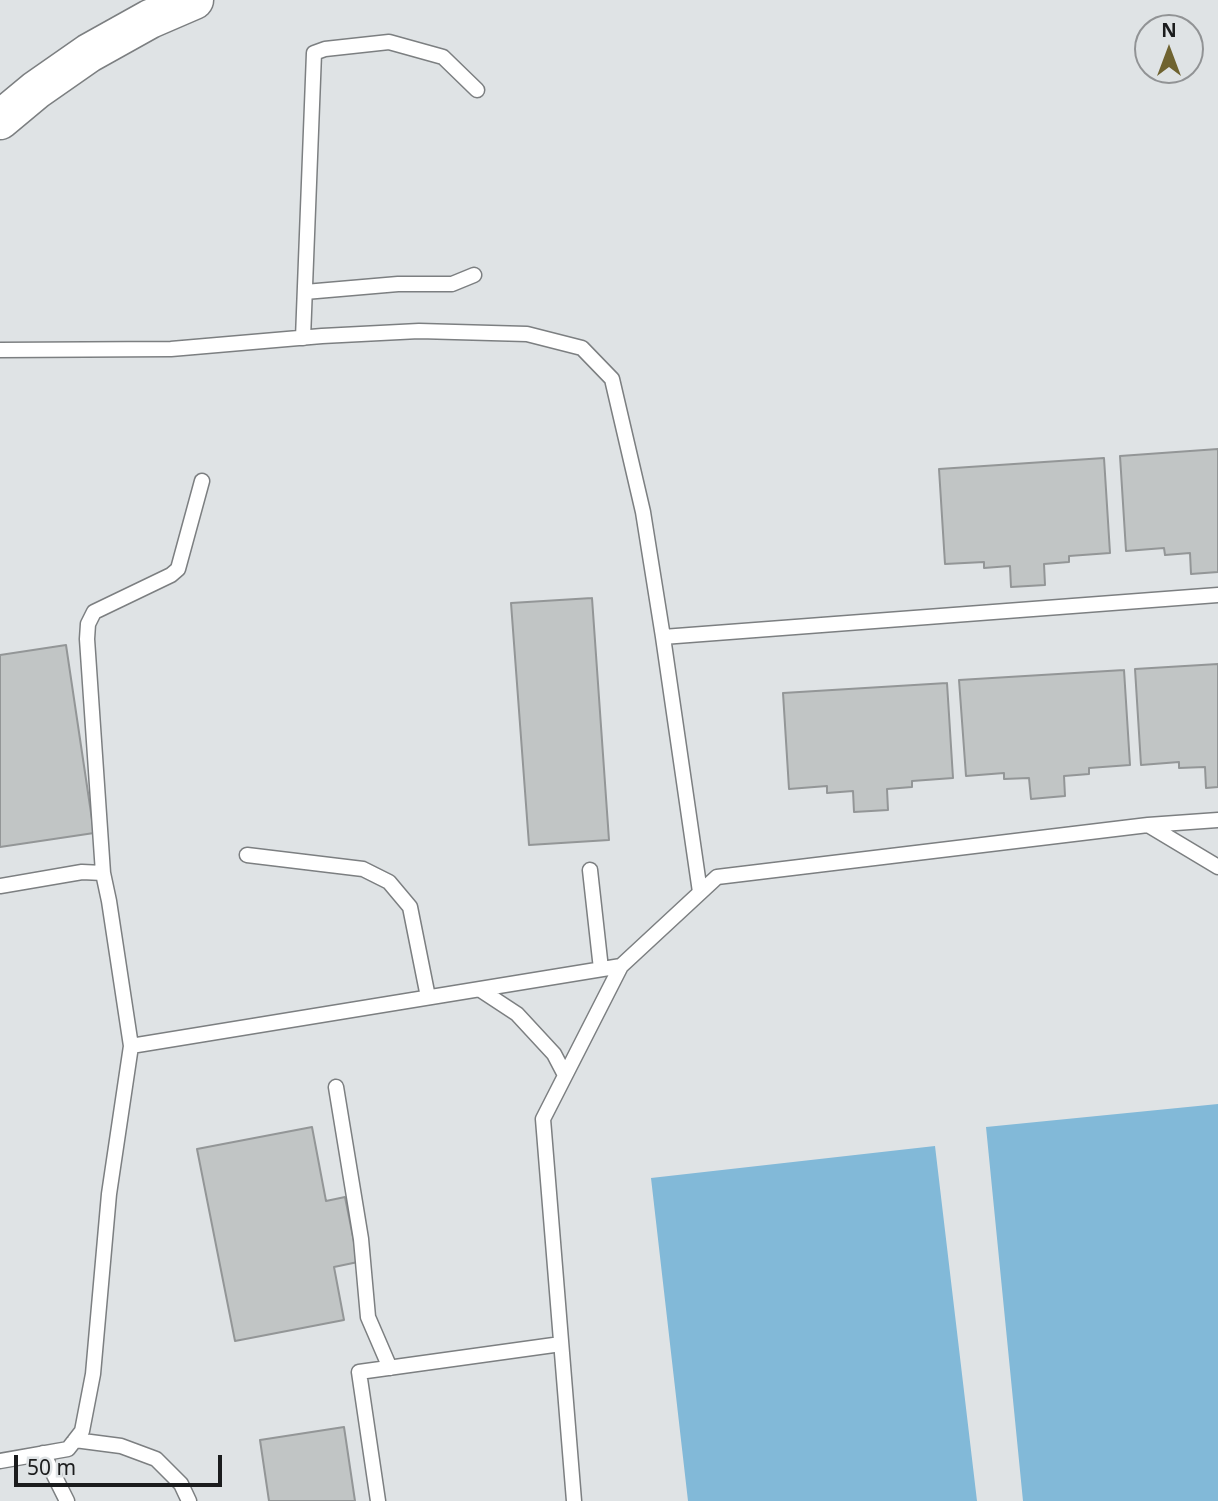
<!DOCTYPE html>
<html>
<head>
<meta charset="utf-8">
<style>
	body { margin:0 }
	#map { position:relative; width:1218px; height:1501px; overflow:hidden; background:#dfe3e5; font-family:"Noto Sans",sans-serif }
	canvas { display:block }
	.north { position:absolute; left:1134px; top:14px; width:70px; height:70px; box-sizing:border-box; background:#dfe3e5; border:2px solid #919395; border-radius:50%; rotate:0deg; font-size:19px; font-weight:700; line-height:28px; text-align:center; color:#1b1c1d }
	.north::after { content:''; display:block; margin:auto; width:24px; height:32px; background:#6f6330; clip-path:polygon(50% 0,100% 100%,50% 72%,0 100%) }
	.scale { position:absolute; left:14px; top:1455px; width:208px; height:32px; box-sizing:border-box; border:4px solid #1b1c1d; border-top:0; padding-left:9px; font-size:21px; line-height:24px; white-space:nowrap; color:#1b1c1d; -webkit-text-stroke:5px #dfe3e5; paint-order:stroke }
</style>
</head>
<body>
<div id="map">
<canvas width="1218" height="1501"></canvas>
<div class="north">N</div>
<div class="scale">50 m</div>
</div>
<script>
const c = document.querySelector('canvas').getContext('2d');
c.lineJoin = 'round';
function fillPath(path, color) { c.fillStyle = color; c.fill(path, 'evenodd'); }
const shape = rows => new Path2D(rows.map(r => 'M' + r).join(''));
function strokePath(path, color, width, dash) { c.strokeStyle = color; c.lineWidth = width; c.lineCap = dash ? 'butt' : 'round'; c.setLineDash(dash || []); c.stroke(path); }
const green = shape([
	[1218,1104,1218,1501,1023,1501,986,1127],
	[935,1146,977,1501,688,1501,651,1178]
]);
const building = shape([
	[1218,449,1218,572,1191,574,1190,553,1165,555,1164,548,1126,551,1120,456,1218,449],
	[1104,458,1110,553,1069,556,1069,562,1044,564,1045,585,1011,587,1010,566,984,568,984,562,945,564,939,469,1104,458],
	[592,598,609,840,529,845,511,603,592,598],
	[66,645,94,833,0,847,0,655,66,645],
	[1218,664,1218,787,1206,788,1205,767,1179,768,1179,762,1141,765,1135,669,1218,664],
	[1124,670,1130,765,1089,768,1089,774,1064,776,1065,796,1031,799,1029,778,1004,779,1004,773,966,776,959,680,1124,670],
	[947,683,953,778,912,781,912,787,887,789,888,810,854,812,853,791,827,793,827,786,789,789,783,693,947,683],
	[312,1127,326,1201,345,1197,358,1262,334,1267,344,1320,235,1341,197,1149,312,1127],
	[344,1427,355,1501,269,1501,260,1440,344,1427]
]);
const service = shape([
	[305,292,398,284,452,284,474,275],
	[303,338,314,53,325,49,389,42,443,57,477,90],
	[0,350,171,349,322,336,419,331,527,334,582,348,612,379,643,512,663,637],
	[1148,825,1218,820],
	[247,855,363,869,389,882,410,907,428,997],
	[590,870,601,969],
	[103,873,87,639,88,624,94,612,171,575,178,569,202,481],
	[0,886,82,872,103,873,109,901,131,1046,621,966],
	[700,892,663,637,1218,595],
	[479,989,517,1014,554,1054,565,1075],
	[336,1087,361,1239,368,1317,390,1368],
	[75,1440,121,1446,156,1459,181,1484,189,1501],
	[43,1453,67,1501],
	[0,1461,68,1449,82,1431,93,1374,109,1194,131,1046],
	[378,1501,359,1372,561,1344],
	[574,1501,543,1119,621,966,717,877,1148,825,1218,867]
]);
const secondary = shape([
	[0,120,36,90,89,53,150,19,194,0]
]);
fillPath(green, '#82b9d8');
fillPath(building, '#c1c5c5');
strokePath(building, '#939697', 2);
strokePath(service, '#7c7f81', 17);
strokePath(secondary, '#7c7f81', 41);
strokePath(service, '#fff', 14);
strokePath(secondary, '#fff', 38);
</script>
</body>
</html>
